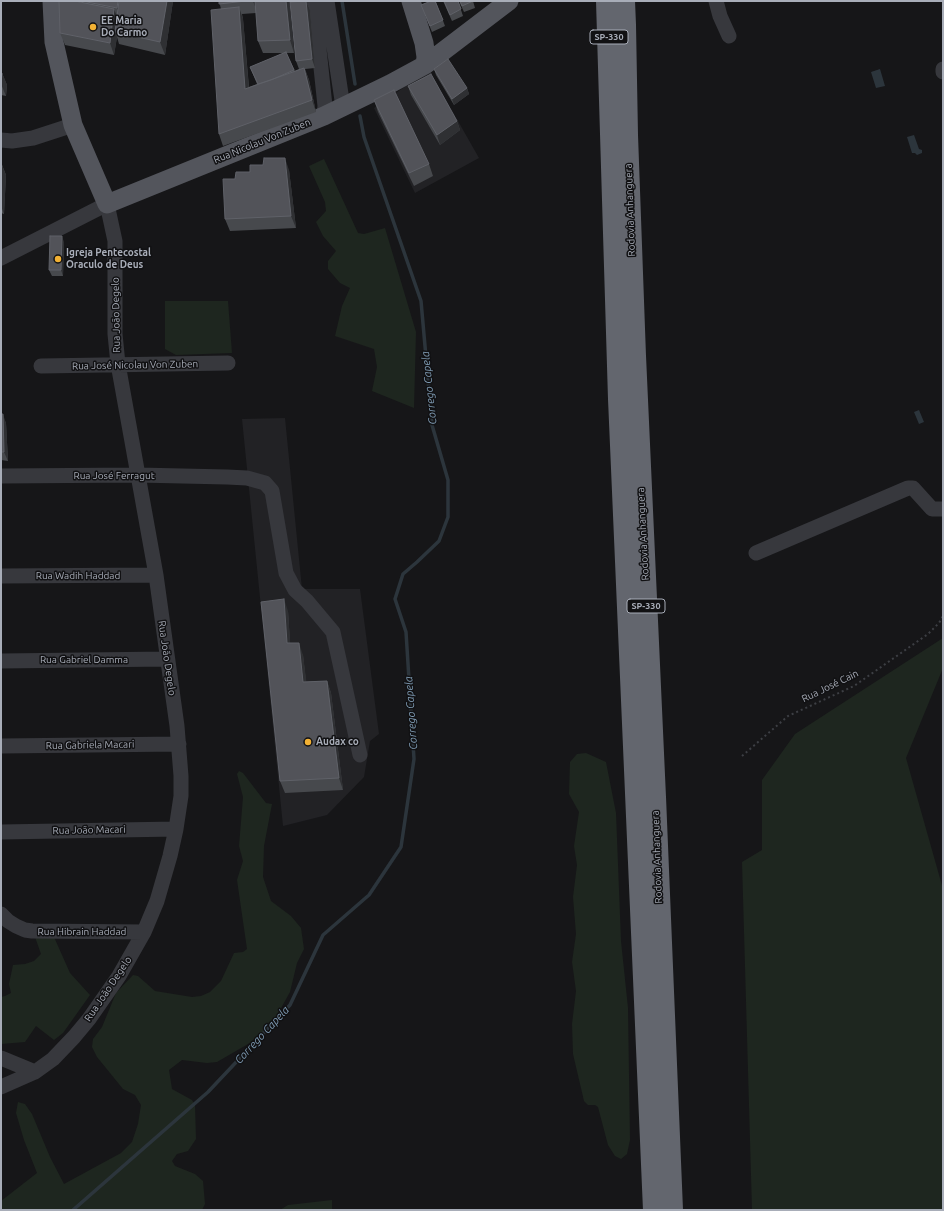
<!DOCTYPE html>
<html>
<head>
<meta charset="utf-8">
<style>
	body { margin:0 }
	#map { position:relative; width:944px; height:1211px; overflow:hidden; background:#161618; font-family:Ubuntu,sans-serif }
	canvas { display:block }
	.frame { position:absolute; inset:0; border:2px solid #a8adb8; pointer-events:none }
</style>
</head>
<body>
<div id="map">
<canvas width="944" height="1211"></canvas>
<div class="frame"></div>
</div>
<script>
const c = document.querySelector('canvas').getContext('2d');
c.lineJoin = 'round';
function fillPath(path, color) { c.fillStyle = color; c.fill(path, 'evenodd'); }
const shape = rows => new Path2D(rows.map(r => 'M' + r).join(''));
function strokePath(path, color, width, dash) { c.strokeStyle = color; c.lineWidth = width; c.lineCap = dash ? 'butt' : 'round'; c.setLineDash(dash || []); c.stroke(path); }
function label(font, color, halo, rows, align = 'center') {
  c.font = font + ' Ubuntu,sans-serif'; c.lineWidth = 3; c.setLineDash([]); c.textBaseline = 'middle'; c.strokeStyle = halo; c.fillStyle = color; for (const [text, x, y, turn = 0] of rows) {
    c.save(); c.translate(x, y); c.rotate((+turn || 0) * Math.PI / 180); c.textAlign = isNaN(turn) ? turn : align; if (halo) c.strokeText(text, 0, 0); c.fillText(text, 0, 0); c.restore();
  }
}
const built = shape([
	[429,70,479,158,415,193,374,108],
	[285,418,302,589,360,589,379,734,370,741,364,777,327,815,283,826,242,419]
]);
const green = shape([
	[324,159,358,233,364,234,385,228,416,332,414,408,372,391,377,367,374,349,335,336,342,306,350,288,340,283,328,269,328,261,336,251,323,236,316,222,326,211,325,202,309,166],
	[165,301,228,301,232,353,176,355,165,349],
	[943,638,943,668,906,758,943,889,943,1210,752,1210,742,862,762,850,762,780,795,734],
	[586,753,606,762,616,813,621,941,628,1008,630,1140,627,1154,621,1159,615,1156,608,1145,598,1107,595,1105,588,1105,584,1101,573,1054,572,1024,576,991,572,962,576,934,573,897,577,865,574,846,579,812,569,794,570,762,577,754],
	[239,771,243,773,266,803,272,804,264,846,263,877,271,901,291,916,301,928,304,949,297,963,290,992,276,1017,264,1032,248,1044,217,1062,207,1063,182,1060,169,1070,172,1089,192,1100,195,1105,196,1139,188,1151,177,1154,172,1161,175,1166,195,1174,203,1181,205,1204,202,1210,1,1210,1,1201,37,1173,24,1140,16,1113,18,1102,25,1104,32,1114,50,1157,64,1184,121,1153,132,1142,138,1124,141,1105,135,1095,123,1089,97,1057,92,1047,93,1039,102,1027,116,993,133,975,138,976,155,991,192,997,201,996,210,992,221,981,234,953,243,952,247,949,237,880,243,861,239,846,243,797,237,774],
	[35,937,54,937,70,973,90,995,63,1033,54,1040,36,1026,25,1042,1,1044,1,997,5,996,11,993,9,984,13,965,25,964,34,961,41,954],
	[332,1200,332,1210,280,1210,288,1205]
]);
const water = shape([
	[880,69,885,86,876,88,871,72],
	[914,135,919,149,922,150,922,153,917,155,915,153,912,153,907,137],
	[919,410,924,422,919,424,914,412]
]);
const stream = shape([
	[342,1,355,84],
	[73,1210,208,1092,290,1005,323,935,369,895,401,847,414,759,406,632,395,599,403,574,417,562,439,541,448,517,448,480,432,425,421,301,364,137,360,116]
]);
const path = shape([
	[742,756,788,716,854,686,928,634,939,623,943,616]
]);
const minor = shape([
	[314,1,325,106,324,116],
	[327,1,343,107],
	[716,1,720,16,729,36],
	[943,69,943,72],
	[1,140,12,141,33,138,73,125],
	[1,258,107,204,115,241,115,334,118,364,156,575,177,726,181,776,181,796,176,829,170,856,157,901,144,932,119,976,89,1019,74,1037,53,1059,35,1072,1,1087],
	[41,366,228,363],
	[1,476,138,475,227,477,247,478,265,483,272,491,286,573,295,590,307,601,333,632,360,755],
	[756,553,908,488,913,488,932,509,943,509],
	[1,576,156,575],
	[1,661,167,659],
	[1,746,179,744],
	[1,832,176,829],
	[1,914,8,921,16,926,25,930,32,931,144,932],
	[1,1058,35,1072]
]);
const major = shape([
	[52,1,54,42,73,125,107,204,324,116,390,84,425,65,509,1],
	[411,1,424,43,426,57,425,65]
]);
const highway = shape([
	[607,1,619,399,654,1210],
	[624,1,625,25,627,135,635,356,655,797,672,1210]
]);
const wall = shape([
	[82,1,173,1,165,55,119,44,117,37,114,55,65,45,60,33,82,3],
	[219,1,289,1,294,53,286,53,295,71,299,69,296,61,306,1,310,10,315,68,305,69,309,80,316,112,223,146,219,134,221,9],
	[256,13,258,41,263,53,284,53,250,67,257,84,249,87,243,19,242,14],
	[429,1,439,1,436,2,445,26,432,32,421,5,429,2],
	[443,1,458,1,463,16,452,21],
	[459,1,473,1,475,8,464,12],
	[434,69,467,88,469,94,454,105,436,75],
	[1,73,2,73,7,85,6,96,1,95],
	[408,86,457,121,460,130,440,145,411,95],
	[374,100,429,164,433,176,414,186,378,112],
	[1,162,6,175,4,214,1,213],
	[263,165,289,170,296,228,230,231,225,219,235,179],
	[64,242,63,276,52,276,49,270],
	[1,414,6,423,8,461,1,460],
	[288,611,290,643,303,655,306,682,327,681,331,693,343,790,285,793,280,781]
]);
const shadedWall = shape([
	[118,1,123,1,120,17,117,8],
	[167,1,173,1,165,55,160,42],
	[253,1,256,1,257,12],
	[286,1,289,1,294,53,290,40],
	[306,1,310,10,315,68,312,59],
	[239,7,243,19,250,101,245,89],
	[114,9,119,21,115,32,117,37,114,55,110,43],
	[304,68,309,80,316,112,312,100],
	[2,73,7,85,6,96,1,84],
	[467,88,469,94,454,105,452,99],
	[457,121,460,130,440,145,437,135],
	[285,158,289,170,296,228,291,216],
	[1,163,6,175,4,214,1,206],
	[62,236,64,242,63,276,61,270],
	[3,414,6,423,8,461,4,452],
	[284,599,288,611,291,655,287,643],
	[299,643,303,655,308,694,303,682],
	[327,681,331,693,343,790,339,778]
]);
const building = shape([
	[59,1,75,1,114,9,110,43,60,33,59,1],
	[82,1,118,1,117,8,82,1],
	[119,1,167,1,160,42,115,32,119,1],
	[219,1,246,1,219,4,219,1],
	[255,1,286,1,290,40,258,41,255,1],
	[306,1,312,59,296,61,290,2,306,1],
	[431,1,435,1,443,20,430,26,421,5,431,1],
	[444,1,458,1,461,9,450,15,444,1],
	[460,1,473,1,462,6,460,1],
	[239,7,245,89,304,68,312,100,219,134,211,10,239,7],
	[286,52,294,70,271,80,258,84,250,67,286,52],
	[448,59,467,88,452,99,434,69,448,59],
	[1,73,2,73,1,84,1,73],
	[431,74,457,121,437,135,408,86,431,74],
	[394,90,429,164,409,173,374,100,394,90],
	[264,158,285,158,291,216,225,219,223,179,235,179,236,172,250,172,250,165,263,165,264,158],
	[50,236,62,236,61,270,49,270,50,236],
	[1,414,3,414,4,452,1,452,1,414],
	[284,599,287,643,299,643,303,682,327,681,339,778,280,781,261,602,284,599]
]);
const markers = [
	[93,27,4,"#f2b134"],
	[58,259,4,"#f2b134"],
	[308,742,4,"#f2b134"]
];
const shields = [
	[609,37,38],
	[646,606,38]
];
const shieldNames = [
	["SP-330",609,37],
	["SP-330",646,606]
];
const poiNames = [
	["EE Maria",101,21],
	["Do Carmo",101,33],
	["Igreja Pentecostal",66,253],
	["Oraculo de Deus",66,265],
	["Audax co",316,742]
];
const streetNames = [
	["Rua Nicolau Von Zuben",262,141,-22],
	["Rodovia Anhanguera",630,210,-92],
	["Rua João Degelo",116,315,-91],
	["Rua José Nicolau Von Zuben",135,365,-1],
	["Rua José Ferragut",114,476],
	["Rodovia Anhanguera",643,534,-93],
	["Rua Wadih Haddad",78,576],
	["Rua João Degelo",167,658,82],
	["Rua Gabriel Damma",84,660],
	["Rua José Cain",830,686,-26],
	["Rua Gabriela Macari",90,745,-1],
	["Rua João Macari",89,830,-1],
	["Rodovia Anhanguera",657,857,-92],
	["Rua Hibrain Haddad",82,932],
	["Rua João Degelo",108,989,-56]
];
const waterNames = [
	["Corrego Capela",429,388,-96],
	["Corrego Capela",411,713,-94],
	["Corrego Capela",262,1035,-47]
];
fillPath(built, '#222225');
fillPath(green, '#1e261f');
fillPath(water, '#2c353c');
strokePath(stream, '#2c353c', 3.5);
strokePath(path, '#3d3f44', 2, [2, 3]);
strokePath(minor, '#37383d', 15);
strokePath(major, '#53555c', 19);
strokePath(highway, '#63666e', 22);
fillPath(wall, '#47494d');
fillPath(shadedWall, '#2f3033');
fillPath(building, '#525359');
strokePath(building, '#5f6168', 1);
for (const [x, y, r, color] of markers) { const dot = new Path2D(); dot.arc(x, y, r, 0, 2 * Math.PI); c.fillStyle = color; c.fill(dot); strokePath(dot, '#111113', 1.5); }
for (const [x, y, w] of shields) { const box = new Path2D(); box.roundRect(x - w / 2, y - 7, w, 14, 3); c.fillStyle = '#111113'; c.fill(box); strokePath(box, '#a8adb8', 1); }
label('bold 9px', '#a8adb8', null, shieldNames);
label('bold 10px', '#a8adb8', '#111113', poiNames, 'left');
label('10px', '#a8adb8', '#111113', streetNames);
label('italic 11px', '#7f9bb3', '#111113', waterNames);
</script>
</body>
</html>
